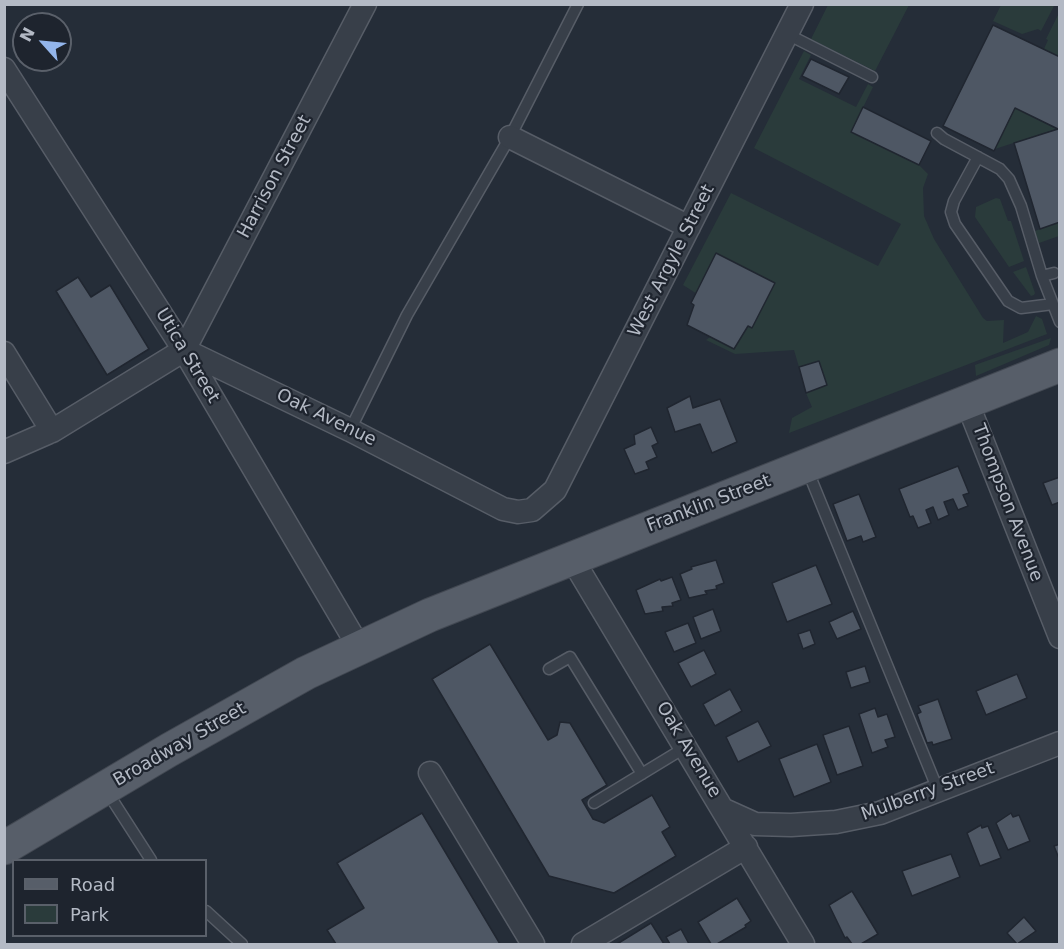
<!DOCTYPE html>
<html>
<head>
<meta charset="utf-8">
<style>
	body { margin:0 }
	#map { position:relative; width:1064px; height:949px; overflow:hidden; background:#252d38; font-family:"DejaVu Sans",sans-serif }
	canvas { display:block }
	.frame { position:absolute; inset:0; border:6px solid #b4bac5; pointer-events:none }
	.legend { position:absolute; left:12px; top:859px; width:195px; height:78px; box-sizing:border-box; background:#1e242e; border:2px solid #5a606a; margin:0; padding:8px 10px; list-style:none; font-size:18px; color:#b4bac5 }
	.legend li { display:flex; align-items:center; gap:12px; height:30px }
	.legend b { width:30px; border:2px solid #5a606a }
	.north { position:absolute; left:12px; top:12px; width:60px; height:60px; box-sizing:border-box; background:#1e242e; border:2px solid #5a606a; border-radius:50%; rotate:297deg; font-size:16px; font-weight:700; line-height:24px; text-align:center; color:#b4bac5 }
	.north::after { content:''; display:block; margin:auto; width:21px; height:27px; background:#93b5eb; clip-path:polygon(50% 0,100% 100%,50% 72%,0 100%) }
</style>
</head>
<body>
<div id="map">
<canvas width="1064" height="949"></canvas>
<div class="frame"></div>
<ul class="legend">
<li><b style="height:8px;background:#575e69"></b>Road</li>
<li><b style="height:16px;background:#2a3b3b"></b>Park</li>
</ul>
<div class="north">N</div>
</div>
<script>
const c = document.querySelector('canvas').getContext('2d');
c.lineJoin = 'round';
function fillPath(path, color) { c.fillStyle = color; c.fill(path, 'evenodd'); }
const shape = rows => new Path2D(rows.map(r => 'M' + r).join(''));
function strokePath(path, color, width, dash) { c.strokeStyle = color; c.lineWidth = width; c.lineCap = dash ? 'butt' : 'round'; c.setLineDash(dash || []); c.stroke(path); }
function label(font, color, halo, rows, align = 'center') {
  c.font = font + ' "DejaVu Sans",sans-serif'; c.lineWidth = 4.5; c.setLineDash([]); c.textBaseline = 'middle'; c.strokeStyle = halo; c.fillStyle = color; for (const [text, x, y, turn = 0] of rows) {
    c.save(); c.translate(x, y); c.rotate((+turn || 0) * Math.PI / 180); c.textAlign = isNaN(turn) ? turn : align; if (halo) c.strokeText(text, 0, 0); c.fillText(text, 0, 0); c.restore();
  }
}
const green = shape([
	[1050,4,1054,6,1041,31,1038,29,1022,34,993,21,1001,5],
	[828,5,909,5,875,71,811,39],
	[1059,13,1059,57,1044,49,1048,40,1046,39],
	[804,51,811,55,799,79,856,107,868,84,873,87,851,132,919,165,928,174,923,188,924,216,934,239,983,318,987,321,1004,320,1003,343,1028,332,1036,316,1042,319,1047,334,789,433,792,418,812,407,806,393,826,385,819,361,799,367,794,350,735,354,706,340,710,337,734,349,748,326,683,285,731,193,878,266,901,224,754,148],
	[1015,108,1056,129,995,149],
	[996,198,1000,199,1008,221,1011,221,1024,261,1009,267,975,217,976,207],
	[1059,222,1059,236,1039,243,1035,231],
	[1026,267,1035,293,1034,295,1031,296,1013,272],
	[1051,338,1049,345,976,376,975,365]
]);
const building = shape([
	[993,25,1060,57,1060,222,1040,229,1014,143,1058,129,1015,108,994,151,943,126,993,25],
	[811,59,849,77,839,94,802,76,811,59],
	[863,107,931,141,919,165,851,132,863,107],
	[716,253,775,283,752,328,748,326,734,349,687,325,694,305,691,303,716,253],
	[78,277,91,297,110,285,149,349,107,375,56,291,78,277],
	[819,361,827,385,806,393,799,367,819,361],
	[690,396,693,408,720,399,737,442,712,453,700,424,675,432,667,408,690,396],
	[651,427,658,443,652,446,657,457,646,462,649,469,635,474,624,449,635,444,634,435,651,427],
	[958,466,969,493,963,495,968,506,958,510,953,499,944,502,949,515,938,520,933,507,926,510,931,523,918,528,913,516,910,517,899,489,958,466],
	[1060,477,1060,502,1052,505,1043,483,1060,477],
	[859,494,876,537,863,542,861,536,847,541,833,504,859,494],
	[716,560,724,583,716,586,717,589,705,591,707,594,689,598,680,574,692,569,691,567,716,560],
	[816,565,832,604,787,622,772,583,816,565],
	[672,577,681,600,672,603,673,606,662,607,663,611,645,614,636,590,660,579,661,581,672,577],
	[713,609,721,631,701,639,693,617,713,609],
	[853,611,861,629,837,639,829,622,853,611],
	[688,623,696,643,674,652,665,632,688,623],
	[810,630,815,644,803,649,798,634,810,630],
	[490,644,548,740,557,735,560,722,570,723,607,785,582,800,593,819,604,823,652,795,670,827,662,832,676,856,614,893,549,876,432,679,490,644],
	[704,650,716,674,691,687,678,663,704,650],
	[865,666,870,682,851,688,846,672,865,666],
	[1017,674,1027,698,986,715,976,691,1017,674],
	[730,689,742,711,715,726,703,704,730,689],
	[938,699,952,739,933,745,932,742,927,743,917,714,921,712,918,706,938,699],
	[875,708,878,717,887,714,895,737,885,740,888,747,872,753,859,714,875,708],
	[758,721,771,746,738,762,726,737,758,721],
	[849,726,863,766,837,775,823,735,849,726],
	[817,744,831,782,794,797,779,759,817,744],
	[422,813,500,944,336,944,327,930,364,908,337,863,422,813],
	[1011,813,1013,817,1019,815,1030,841,1008,850,996,823,1011,813],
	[981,825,982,828,988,826,1001,858,980,866,967,833,981,825],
	[1060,844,1060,861,1054,846,1060,844],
	[951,854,960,877,912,896,902,871,951,854],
	[852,891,878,934,861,944,852,944,847,937,845,938,829,905,852,891],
	[737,898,751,921,745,925,746,927,717,944,711,944,698,922,737,898],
	[1024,917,1036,931,1017,944,1007,933,1024,917],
	[651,923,664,944,617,944,651,923],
	[681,929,689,944,670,944,666,937,681,929]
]);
const lane = shape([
	[787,34,872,77],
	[937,133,944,139,1000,169,1009,179,1021,206,1042,276],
	[978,157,954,201,951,212,955,224,1008,301,1021,308,1053,304],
	[1054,273,1042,276,1060,322],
	[350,430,407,315,510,137,578,4],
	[807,469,938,790],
	[549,669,570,657,642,774],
	[106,790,151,860],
	[594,803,686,747],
	[206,911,242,944]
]);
const street = shape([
	[4,69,184,350,360,649],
	[510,137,689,227],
	[184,350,350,430,503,509,518,512,532,510,555,490,802,4],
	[184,350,365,4],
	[4,353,52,431],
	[967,402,1060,637],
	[4,452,52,431,184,350],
	[571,557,803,944],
	[430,773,533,944],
	[724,810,755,824,791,825,836,822,880,813,1060,743],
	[583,944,746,847]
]);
const primary = shape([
	[4,848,169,750,306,673,430,615,1060,365]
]);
const streetNames = [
	["Harrison Street",275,177,-62],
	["West Argyle Street",672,261,-63],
	["Utica Street",187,356,59],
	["Oak Avenue",326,418,26],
	["Thompson Avenue",1007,503,69],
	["Franklin Street",709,504,-21],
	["Broadway Street",180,745,-30],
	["Oak Avenue",688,750,59],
	["Mulberry Street",928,792,-20]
];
fillPath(green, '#2a3b3b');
fillPath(building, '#4e5764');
strokePath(building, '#202630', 1.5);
strokePath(lane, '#575d67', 13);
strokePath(street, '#575d67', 25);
strokePath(primary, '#424852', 35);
strokePath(lane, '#383f49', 10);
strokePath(street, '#383f49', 22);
strokePath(primary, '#575e69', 33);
label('18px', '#b4bac5', '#1e242e', streetNames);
</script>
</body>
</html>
